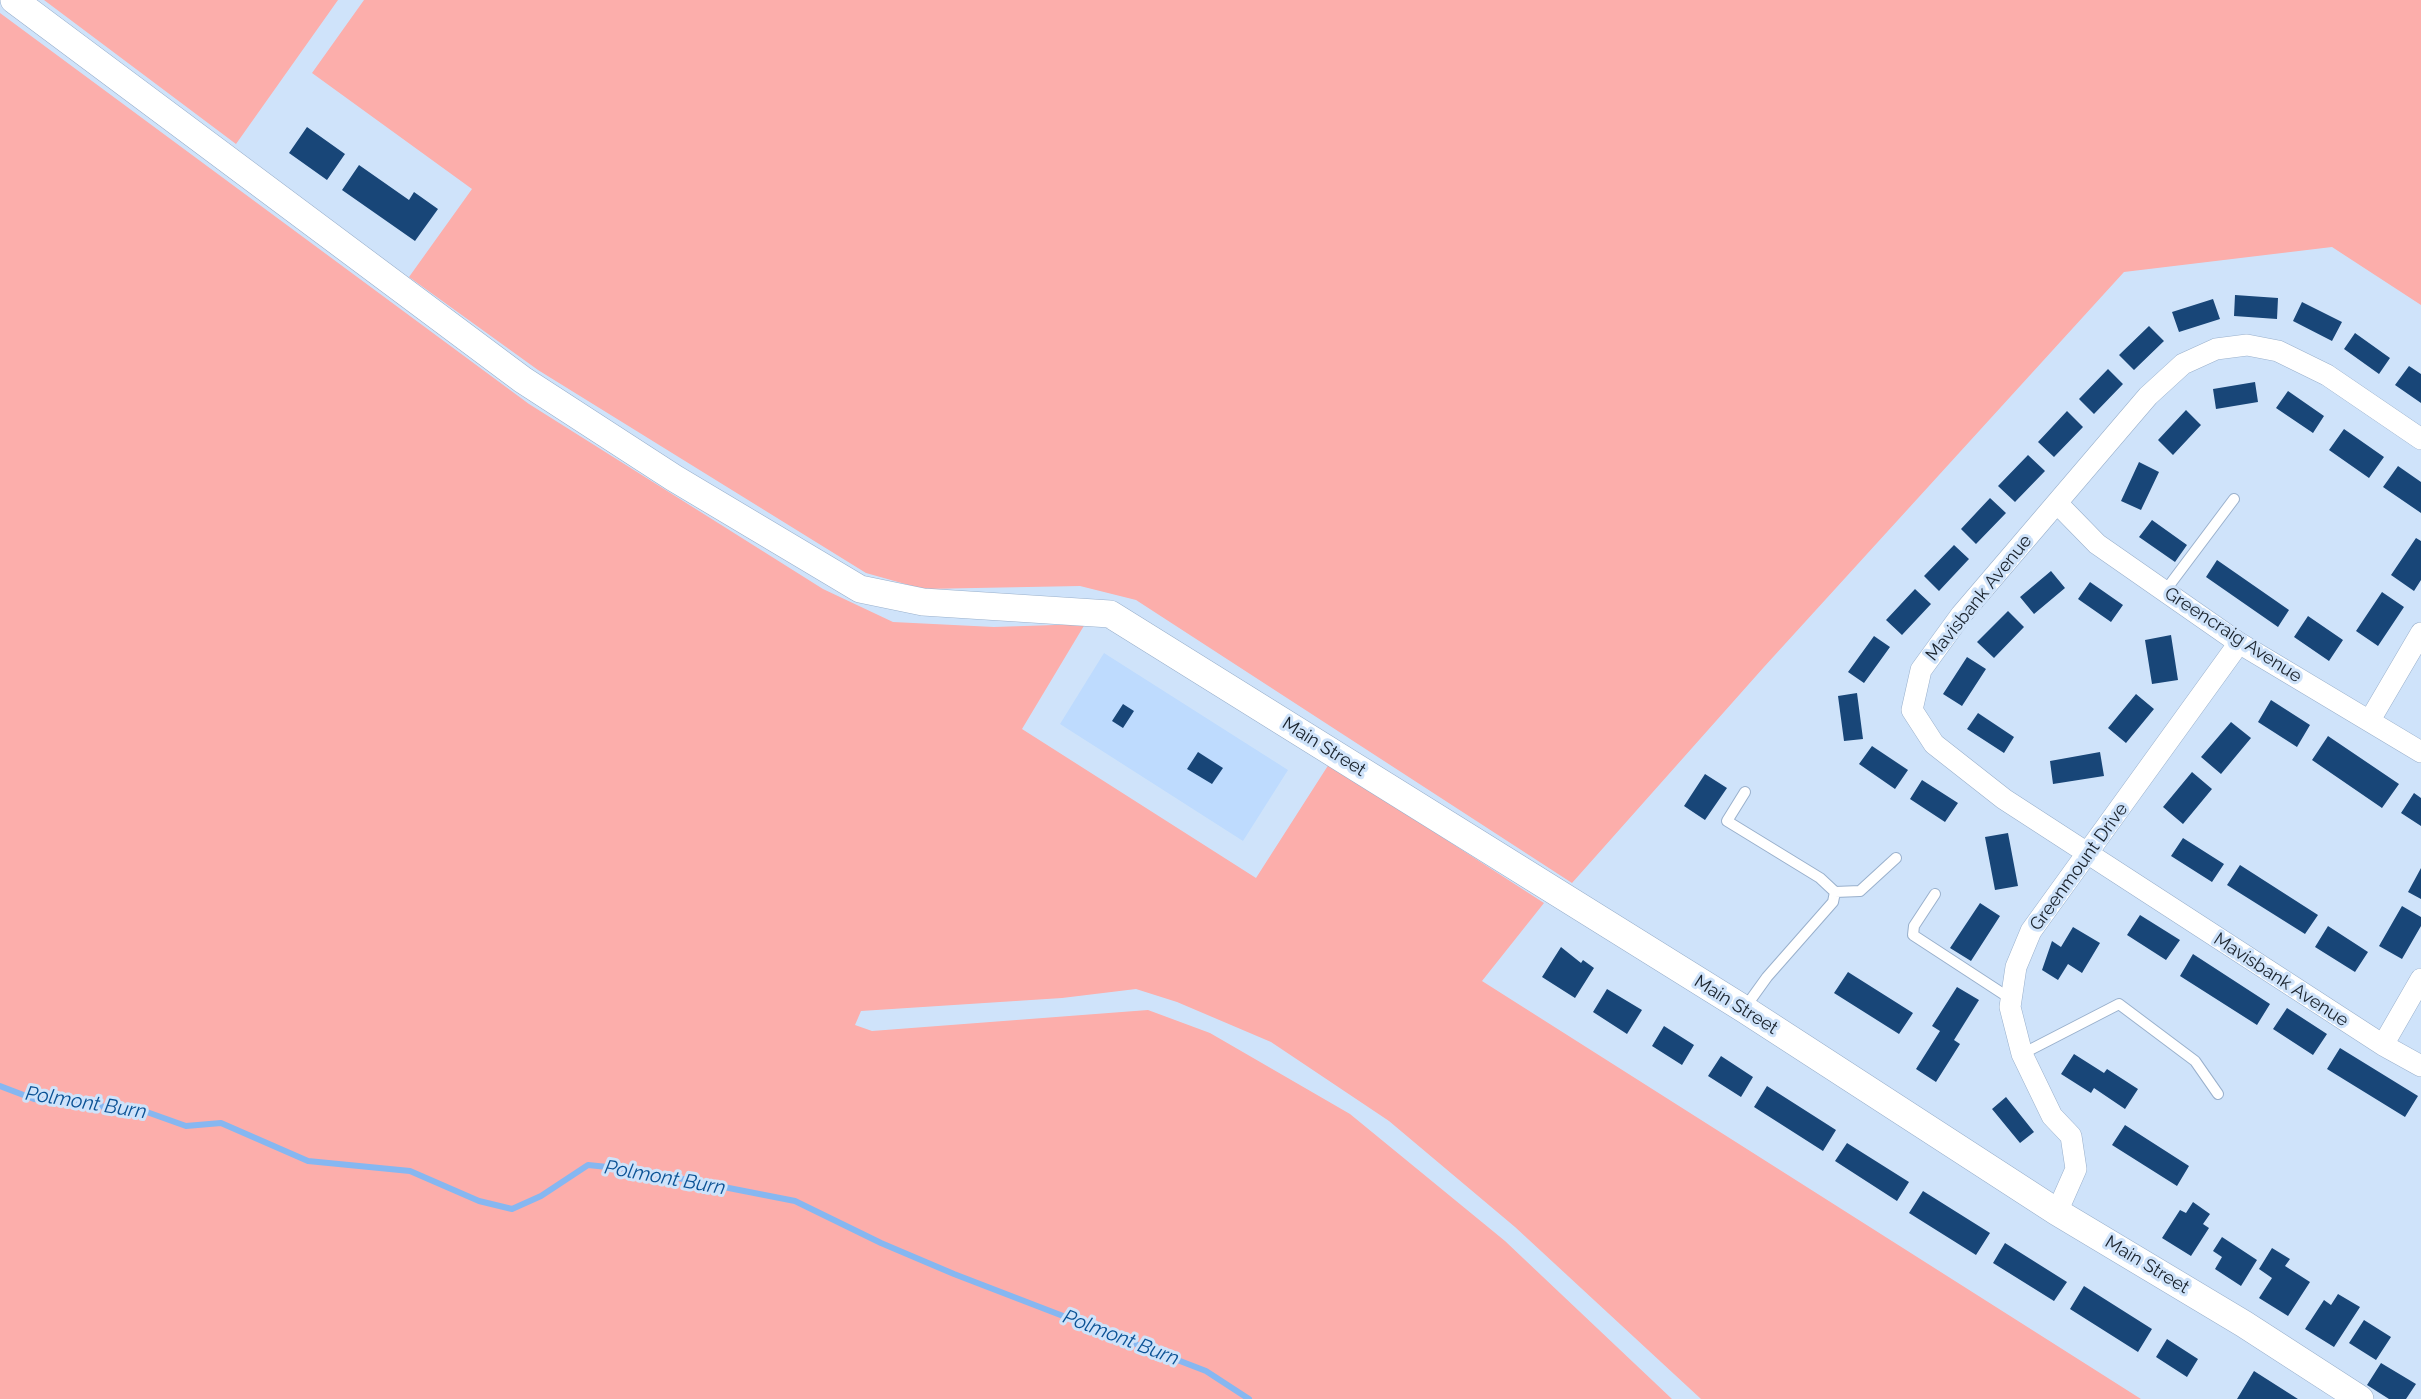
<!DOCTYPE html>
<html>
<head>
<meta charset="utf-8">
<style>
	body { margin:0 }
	canvas { display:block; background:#cfe3fa }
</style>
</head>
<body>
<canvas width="2421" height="1399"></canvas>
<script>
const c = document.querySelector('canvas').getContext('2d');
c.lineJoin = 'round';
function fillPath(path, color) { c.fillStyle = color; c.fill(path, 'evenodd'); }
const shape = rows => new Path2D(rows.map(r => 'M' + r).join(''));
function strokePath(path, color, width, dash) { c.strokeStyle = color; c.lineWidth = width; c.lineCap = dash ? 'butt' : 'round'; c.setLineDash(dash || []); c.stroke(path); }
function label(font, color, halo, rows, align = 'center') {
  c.font = font + ' Raleway,sans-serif'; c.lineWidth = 6; c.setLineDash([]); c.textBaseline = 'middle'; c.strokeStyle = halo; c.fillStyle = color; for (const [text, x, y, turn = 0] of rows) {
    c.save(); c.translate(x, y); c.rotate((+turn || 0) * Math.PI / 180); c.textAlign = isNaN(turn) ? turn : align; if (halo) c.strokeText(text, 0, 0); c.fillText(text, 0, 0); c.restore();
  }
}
const built = shape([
	[1104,653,1288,770,1243,841,1060,724]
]);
const green = shape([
	[44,0,338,0,236,144],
	[364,0,2421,0,2421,305,2332,247,2124,272,1764,667,1572,883,1136,600,1080,586,923,589,866,573,538,370,409,277,472,189,312,73],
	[0,13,529,404,823,589,893,622,994,627,1085,624,1022,729,1256,878,1329,764,1544,903,1482,981,2141,1399,1701,1399,1515,1227,1389,1121,1271,1042,1177,1002,1136,989,1062,998,861,1011,855,1025,872,1031,1148,1010,1210,1033,1350,1114,1505,1241,1672,1399,0,1399]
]);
const stream = shape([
	[0,1086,34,1099,144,1111,186,1126,221,1123,308,1161,410,1171,479,1201,512,1209,541,1196,588,1165,637,1170,795,1201,881,1243,954,1274,1206,1371,1249,1399]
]);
const building = shape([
	[307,127,345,154,327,180,289,153],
	[359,165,409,200,414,192,438,209,415,241,342,190],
	[2235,295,2278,298,2277,319,2234,316],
	[2213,299,2220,319,2179,332,2172,312],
	[2302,302,2342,322,2332,341,2293,321],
	[2149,326,2164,341,2134,370,2119,355],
	[2355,333,2390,358,2379,374,2344,349],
	[2409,366,2421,374,2421,403,2395,385],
	[2108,369,2123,384,2094,414,2079,399],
	[2255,382,2258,402,2216,409,2213,389],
	[2288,391,2324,416,2313,433,2276,408],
	[2186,410,2201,425,2173,455,2158,440],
	[2067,411,2083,427,2054,457,2038,442],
	[2344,429,2384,457,2369,478,2329,450],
	[2028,455,2045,471,2015,502,1998,486],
	[2139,462,2159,472,2141,510,2121,501],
	[2398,466,2421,482,2421,513,2383,487],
	[1990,498,2006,513,1976,544,1961,529],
	[2152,520,2187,545,2175,562,2139,537],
	[2416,538,2421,541,2421,580,2414,591,2391,575],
	[1954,545,1969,559,1939,591,1924,576],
	[2217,560,2289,610,2278,627,2206,577],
	[2051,571,2065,588,2034,614,2020,597],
	[2090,582,2123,605,2111,622,2078,599],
	[1915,589,1931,604,1902,635,1886,620],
	[2382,592,2404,607,2378,646,2356,631],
	[2008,611,2024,627,1994,658,1977,642],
	[2308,616,2343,640,2329,661,2294,637],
	[2171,635,2178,680,2152,684,2145,640],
	[1874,636,1890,647,1864,683,1848,672],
	[1967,657,1986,669,1962,706,1943,694],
	[1857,693,1863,739,1844,741,1838,696],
	[2136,694,2154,709,2126,743,2108,728],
	[2271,700,2310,725,2297,747,2258,722],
	[1123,704,1134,711,1123,728,1112,721],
	[1978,713,2014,737,2004,753,1967,729],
	[2231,722,2251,738,2221,774,2201,757],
	[2328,736,2399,784,2382,808,2312,760],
	[1872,746,1908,770,1895,789,1859,764],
	[1198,752,1223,768,1212,784,1187,769],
	[2100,752,2104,776,2053,784,2050,761],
	[2192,772,2212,789,2183,824,2163,807],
	[1705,774,1727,788,1705,820,1684,806],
	[1922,780,1958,803,1945,822,1910,799],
	[2414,793,2421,798,2421,826,2401,813],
	[2008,833,2018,886,1995,890,1985,837],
	[2183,838,2224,864,2212,882,2171,856],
	[2240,865,2318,915,2305,934,2227,885],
	[2421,868,2421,899,2408,892],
	[1980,903,2000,916,1971,961,1950,948],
	[2402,906,2421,917,2421,926,2402,959,2379,946],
	[2140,915,2180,940,2166,960,2127,935],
	[2328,926,2368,952,2355,972,2315,947],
	[2073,927,2100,943,2082,973,2068,964,2058,980,2042,970,2052,941,2061,947],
	[1561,947,1581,963,1583,960,1594,968,1575,998,1542,977],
	[2193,954,2270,1004,2257,1025,2180,976],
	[1848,972,1913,1013,1899,1034,1834,993],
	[1957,987,1979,1000,1954,1040,1960,1044,1936,1082,1916,1069,1940,1031,1932,1026],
	[1607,989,1642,1010,1627,1034,1593,1012],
	[2287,1008,2327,1034,2313,1055,2273,1029],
	[1664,1026,1694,1045,1682,1065,1652,1046],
	[2340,1048,2418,1096,2405,1117,2327,1069],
	[2074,1054,2104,1073,2107,1069,2138,1089,2125,1109,2094,1088,2091,1093,2061,1074],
	[1721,1056,1753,1077,1741,1097,1708,1076],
	[1767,1086,1836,1130,1823,1151,1754,1107],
	[2006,1097,2034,1132,2020,1143,1992,1109],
	[2125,1125,2189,1166,2177,1186,2112,1145],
	[1847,1143,1909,1182,1897,1201,1835,1161],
	[1923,1191,1990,1233,1976,1255,1909,1213],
	[2193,1202,2210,1214,2203,1224,2209,1228,2191,1256,2162,1238,2180,1210,2186,1213],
	[2222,1237,2257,1260,2241,1286,2215,1269,2222,1257,2213,1251],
	[2005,1243,2067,1282,2054,1301,1993,1263],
	[2272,1248,2290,1259,2285,1266,2310,1282,2288,1316,2259,1298,2272,1278,2259,1269],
	[2084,1286,2152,1329,2138,1352,2070,1309],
	[2338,1294,2360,1307,2334,1347,2305,1329,2324,1300,2331,1305],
	[2364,1320,2391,1337,2376,1360,2349,1343],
	[2167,1339,2198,1359,2187,1377,2156,1357],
	[2381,1363,2416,1384,2406,1399,2389,1399,2367,1385],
	[2254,1371,2298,1399,2237,1399]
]);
const service = shape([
	[2165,591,2234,499],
	[1835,892,1860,891,1896,858],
	[1935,894,1914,926,1913,935,2011,999],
	[1744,1009,1767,977,1833,902,1835,892,1820,878,1727,821,1745,792],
	[2022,1054,2119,1004,2195,1061,2218,1094]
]);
const minor = shape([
	[2421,439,2327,375,2278,351,2247,345,2216,349,2183,364,2148,396,1961,615,1921,670,1912,710,1934,744,2004,799,2383,1045,2421,1066],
	[2057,503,2097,544,2239,643,2421,752],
	[2370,720,2421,633],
	[2383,1045,2421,979],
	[2057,1212,2076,1169,2071,1136,2052,1116,2022,1054,2010,1007,2016,967,2031,931,2239,643]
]);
const tertiary = shape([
	[14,0,523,380,674,478,860,589,923,602,1110,614,1744,1009,2057,1212,2244,1324,2360,1399]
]);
const streetNames = [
	["Mavisbank Avenue",1979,598,-51],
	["Greencraig Avenue",2233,635,33],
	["Main Street",1324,747,32],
	["Greenmount Drive",2079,867,-54],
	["Mavisbank Avenue",2281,980,33],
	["Main Street",1736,1005,32],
	["Main Street",2147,1265,31]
];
const waterNames = [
	["Polmont Burn",86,1103,9],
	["Polmont Burn",665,1178,10],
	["Polmont Burn",1121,1338,21]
];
fillPath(built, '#bedbfe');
fillPath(green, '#fcaeab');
strokePath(stream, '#86b7f1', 6);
fillPath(building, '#184678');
strokePath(service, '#99b0cc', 12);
strokePath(minor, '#99b0cc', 22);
strokePath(tertiary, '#99b0cc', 28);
strokePath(service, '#fff', 10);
strokePath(minor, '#fff', 21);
strokePath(tertiary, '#fff', 27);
label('18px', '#19222c', '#cfe3fa', streetNames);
label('italic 20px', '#0b5295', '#cfe3fa', waterNames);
</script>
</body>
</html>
